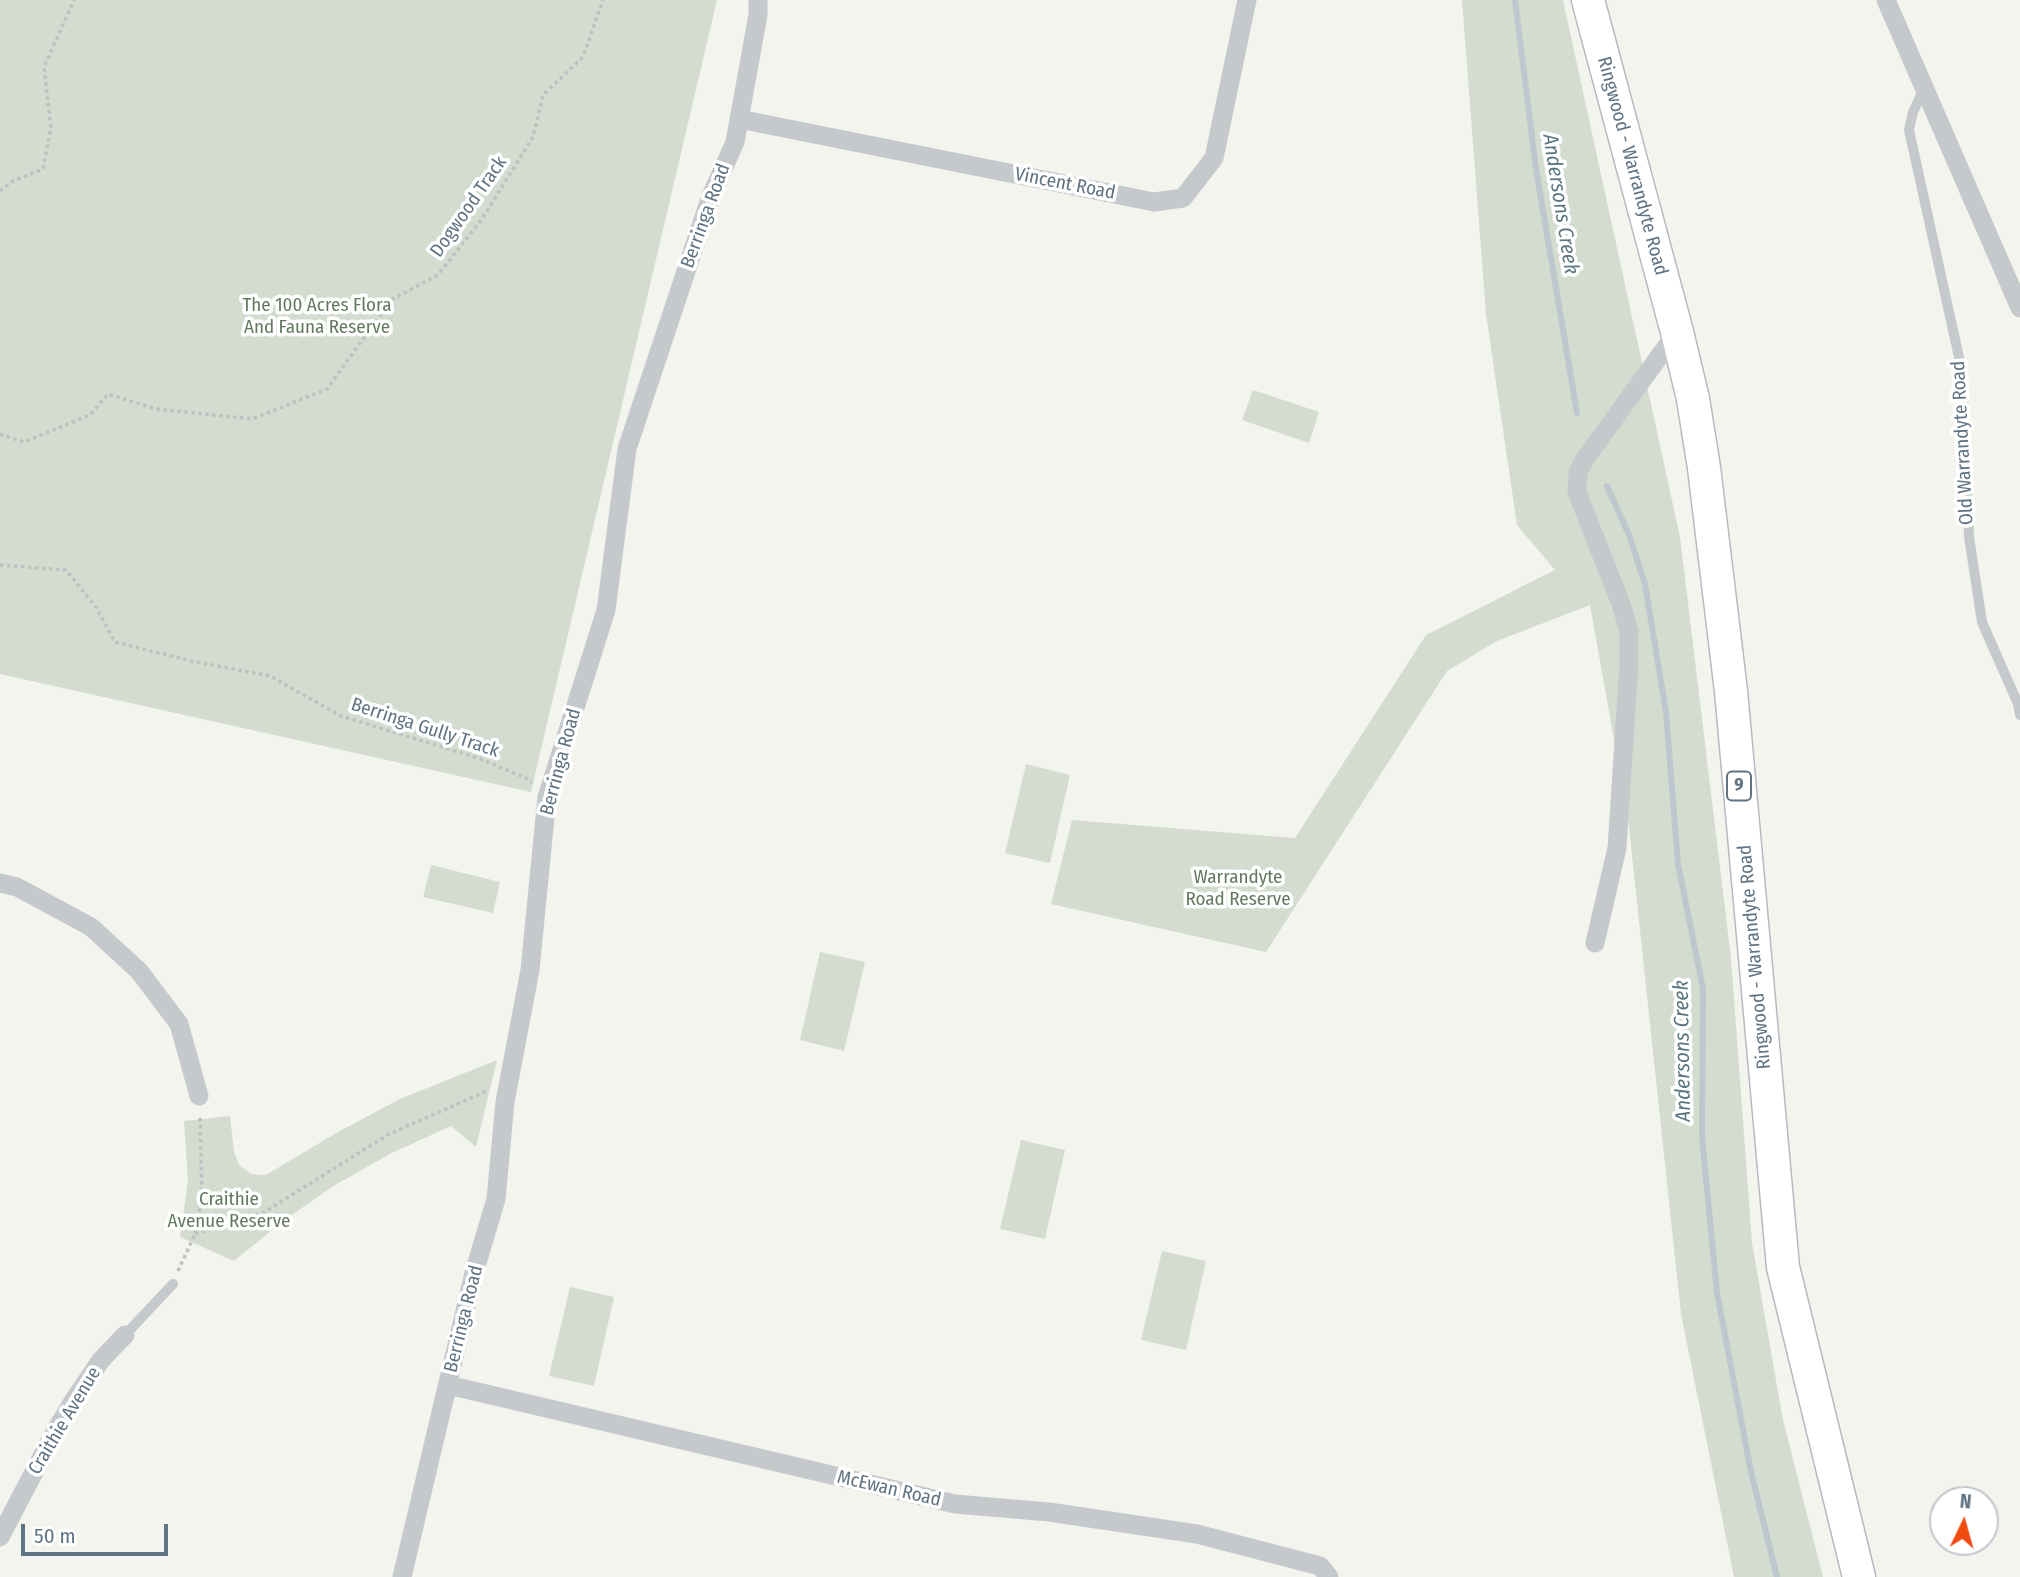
<!DOCTYPE html>
<html>
<head>
<meta charset="utf-8">
<style>
	body { margin:0 }
	#map { position:relative; width:2020px; height:1577px; overflow:hidden; background:#f4f4ef; font-family:"Fira Sans Condensed",sans-serif }
	canvas { display:block }
	.north { position:absolute; left:1929px; top:1486px; width:70px; height:70px; box-sizing:border-box; background:#fff; border:2px solid #bfc7cd; border-radius:50%; rotate:5deg; font-size:19px; font-weight:700; line-height:28px; text-align:center; color:#607383 }
	.north::after { content:''; display:block; margin:auto; width:24px; height:32px; background:#f24b11; clip-path:polygon(50% 0,100% 100%,50% 72%,0 100%) }
	.scale { position:absolute; left:21px; top:1524px; width:147px; height:32px; box-sizing:border-box; border:4px solid #607383; border-top:0; padding-left:9px; font-size:21px; line-height:24px; white-space:nowrap; color:#607383; -webkit-text-stroke:5px #fff; paint-order:stroke }
</style>
</head>
<body>
<div id="map">
<canvas width="2020" height="1577"></canvas>
<div class="north">N</div>
<div class="scale">50 m</div>
</div>
<script>
const c = document.querySelector('canvas').getContext('2d');
c.lineJoin = 'round';
function fillPath(path, color) { c.fillStyle = color; c.fill(path, 'evenodd'); }
const shape = rows => new Path2D(rows.map(r => 'M' + r).join(''));
function strokePath(path, color, width, dash) { c.strokeStyle = color; c.lineWidth = width; c.lineCap = dash ? 'butt' : 'round'; c.setLineDash(dash || []); c.stroke(path); }
function label(font, color, halo, rows, align = 'center') {
  c.font = font + ' "Fira Sans Condensed",sans-serif'; c.lineWidth = 7; c.setLineDash([]); c.textBaseline = 'middle'; c.strokeStyle = halo; c.fillStyle = color; for (const [text, x, y, turn = 0] of rows) {
    c.save(); c.translate(x, y); c.rotate((+turn || 0) * Math.PI / 180); c.textAlign = isNaN(turn) ? turn : align; if (halo) c.strokeText(text, 0, 0); c.fillText(text, 0, 0); c.restore();
  }
}
const green = shape([
	[0,0,717,0,531,792,0,674],
	[1462,0,1563,0,1680,537,1731,958,1752,1243,1783,1420,1823,1577,1734,1577,1681,1314,1628,818,1590,605,1497,641,1447,671,1266,952,1051,904,1072,820,1295,838,1426,635,1555,570,1517,525,1486,314],
	[1253,390,1319,412,1309,443,1242,420],
	[1026,764,1070,775,1050,863,1005,853],
	[431,865,500,882,493,913,423,897],
	[820,952,865,962,844,1051,800,1040],
	[497,1060,476,1147,451,1126,392,1153,335,1185,283,1221,234,1261,180,1237,188,1180,184,1121,230,1116,234,1152,239,1165,251,1174,266,1175,338,1132,400,1099],
	[1021,1140,1065,1150,1045,1239,1000,1229],
	[1162,1251,1206,1261,1186,1350,1141,1340],
	[570,1287,614,1297,594,1386,549,1376]
]);
const stream = shape([
	[1515,0,1536,169,1577,413],
	[1607,486,1629,535,1645,584,1666,712,1678,864,1703,989,1702,1137,1717,1293,1751,1472,1777,1577]
]);
const path = shape([
	[0,191,13,181,43,169,51,128,44,67,74,0],
	[0,434,24,442,90,415,108,394,156,409,252,419,327,389,391,300,438,275,482,219,533,137,543,95,583,57,603,0],
	[0,565,66,570,96,607,115,642,191,661,270,676,341,716,478,758,526,778,532,783],
	[195,1234,263,1213,389,1134,487,1091],
	[178,1271,195,1234,202,1198,200,1115]
]);
const service = shape([
	[1924,89,1913,112,1909,130,1962,371,1969,537,1982,622,2018,704,2020,715],
	[125,1335,173,1284]
]);
const minor = shape([
	[1886,0,2020,308],
	[739,119,1154,202,1183,198,1214,158,1247,0],
	[0,883,17,887,91,927,139,971,179,1024,199,1096],
	[1595,943,1617,848,1629,664,1629,631,1621,604,1577,492,1578,472,1585,459,1677,332],
	[448,1385,955,1504,1049,1512,1197,1534,1320,1566,1329,1577],
	[0,1537,56,1430,74,1400,101,1360,125,1335],
	[402,1577,474,1273,496,1199,505,1102,530,970,547,797,606,610,627,449,711,196,735,142,758,15,758,0]
]);
const primary = shape([
	[1588,0,1677,332,1693,399,1704,468,1731,691,1783,1267,1859,1577]
]);
const shields = [
	[1739,786,24]
];
const shieldNames = [
	["9",1739,786]
];
const streetNames = [
	["Ringwood - Warrandyte Road",1632,166,75],
	["Vincent Road",1065,184,11],
	["Dogwood Track",469,207,-55],
	["Berringa Road",706,216,-70],
	["Old Warrandyte Road",1963,443,-93],
	["Berringa Gully Track",425,728,18],
	["Berringa Road",561,762,-75],
	["Ringwood - Warrandyte Road",1755,957,-95],
	["Berringa Road",464,1319,-76],
	["Craithie Avenue",65,1421,-59],
	["McEwan Road",889,1489,13]
];
const parkNames = [
	["The 100 Acres Flora",317,306],
	["And Fauna Reserve",317,328],
	["Warrandyte",1238,878],
	["Road Reserve",1238,900],
	["Craithie",229,1200],
	["Avenue Reserve",229,1222]
];
const waterNames = [
	["Andersons Creek",1560,204,81],
	["Andersons Creek",1683,1051,-91]
];
fillPath(green, '#d4dcd0');
strokePath(stream, '#bcc8cd', 6);
strokePath(primary, '#b6babe', 35);
strokePath(path, '#bec0c2', 3.5, [3.5, 3.5]);
strokePath(service, '#c6c9cc', 10);
strokePath(minor, '#c6c9cc', 19);
strokePath(primary, '#fff', 32);
for (const [x, y, w] of shields) { const box = new Path2D(); box.roundRect(x - w / 2, y - 14.5, w, 29, 5); c.fillStyle = '#fff'; c.fill(box); strokePath(box, '#607383', 2); }
label('bold 18px', '#607383', null, shieldNames);
label('19px', '#607383', '#fff', streetNames);
label('19px', '#647a60', '#fff', parkNames);
label('italic 21px', '#5b7681', '#fff', waterNames);
</script>
</body>
</html>
